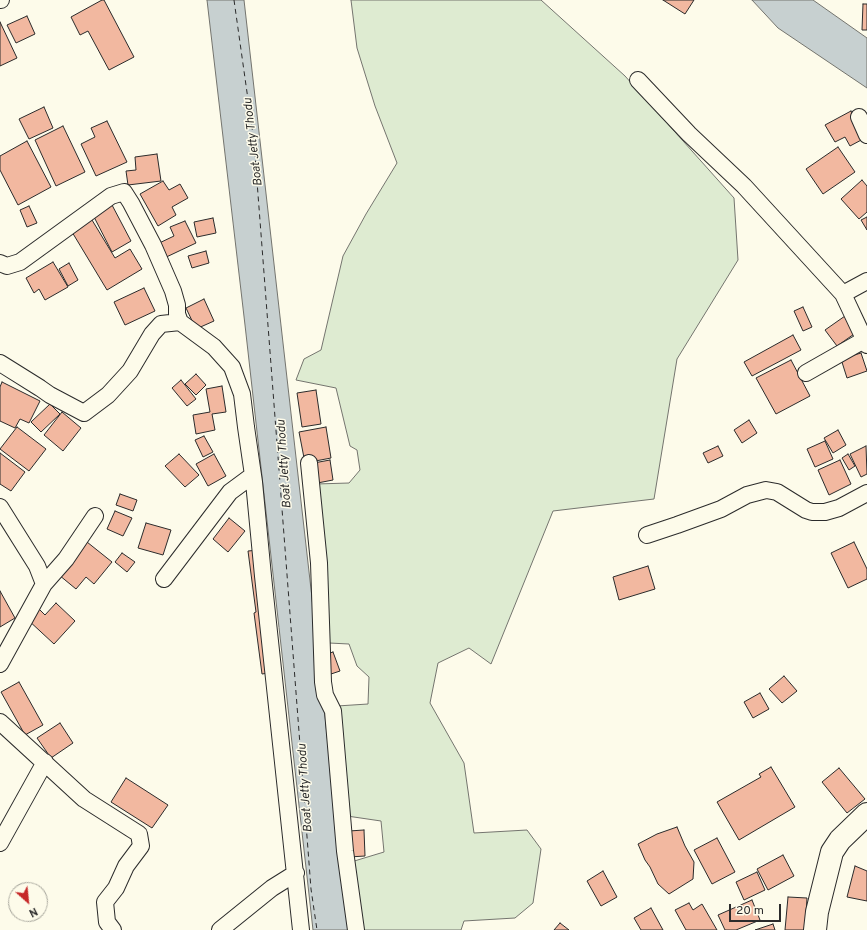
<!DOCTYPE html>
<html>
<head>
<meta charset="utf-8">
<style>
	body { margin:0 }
	#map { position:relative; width:867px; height:930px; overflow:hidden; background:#fdfbea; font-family:Overpass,sans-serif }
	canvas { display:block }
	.north { position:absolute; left:8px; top:882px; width:40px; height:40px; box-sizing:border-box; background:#fdfbea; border:1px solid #a9a89e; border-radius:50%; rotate:153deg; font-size:11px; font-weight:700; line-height:16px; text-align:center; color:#2b2b2b }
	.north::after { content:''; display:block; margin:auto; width:14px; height:18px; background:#c62828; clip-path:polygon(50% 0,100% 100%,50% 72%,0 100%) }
	.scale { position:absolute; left:729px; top:904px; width:52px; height:18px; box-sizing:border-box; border:2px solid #2b2b2b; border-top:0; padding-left:5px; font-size:12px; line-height:14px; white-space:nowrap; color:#2b2b2b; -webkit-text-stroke:3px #fdfbea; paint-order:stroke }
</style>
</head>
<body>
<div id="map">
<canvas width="867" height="930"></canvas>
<div class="north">N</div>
<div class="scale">20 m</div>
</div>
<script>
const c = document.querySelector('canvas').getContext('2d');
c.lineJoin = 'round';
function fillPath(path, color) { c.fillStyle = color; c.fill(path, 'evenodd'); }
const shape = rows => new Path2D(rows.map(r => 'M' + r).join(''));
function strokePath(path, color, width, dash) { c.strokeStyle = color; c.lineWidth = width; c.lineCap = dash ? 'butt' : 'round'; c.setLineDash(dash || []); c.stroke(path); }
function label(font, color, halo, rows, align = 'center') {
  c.font = font + ' Overpass,sans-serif'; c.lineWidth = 3; c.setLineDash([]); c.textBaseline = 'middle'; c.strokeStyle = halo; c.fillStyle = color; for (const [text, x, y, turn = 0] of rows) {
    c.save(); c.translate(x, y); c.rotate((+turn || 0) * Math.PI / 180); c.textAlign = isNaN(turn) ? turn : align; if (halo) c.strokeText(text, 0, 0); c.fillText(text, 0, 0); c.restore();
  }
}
const green = shape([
	[351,0,541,0,625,76,734,198,738,260,677,359,654,499,553,511,491,664,469,648,438,663,430,703,464,763,474,833,527,830,541,849,533,903,515,918,464,921,461,930,360,930,351,862,384,852,381,821,347,816,337,706,368,704,369,677,357,666,349,644,329,643,316,484,349,483,360,470,357,450,350,446,336,388,296,380,304,359,321,350,343,256,366,214,397,163,375,106,357,48,351,0]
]);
const water = shape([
	[207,0,244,0,317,642,348,930,313,930,245,325,207,0],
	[752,0,813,0,867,38,867,88,778,28,752,0]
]);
const ferry = shape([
	[234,0,254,142,311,889,317,930]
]);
const building = shape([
	[102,0,104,0,134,57,109,70,88,31,80,35,71,17,102,0],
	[663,0,694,0,685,14,663,0],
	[863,4,867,4,867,30,862,30,863,4],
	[27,16,35,34,16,43,7,25,27,16],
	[0,22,17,58,0,66,0,22],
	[44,107,53,128,29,139,19,119,44,107],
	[851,111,865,138,850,146,845,137,835,142,825,125,851,111],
	[107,121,127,162,96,176,81,144,95,137,91,128,107,121],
	[63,126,85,172,56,186,35,140,63,126],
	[27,141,51,187,18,205,0,170,0,156,27,141],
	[838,147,855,172,823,194,806,169,838,147],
	[157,154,161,181,128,185,126,171,136,170,135,157,157,154],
	[862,180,867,186,867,212,859,219,841,199,862,180],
	[163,181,169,190,180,184,188,198,172,207,176,215,158,226,140,194,163,181],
	[112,205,131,241,112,252,93,215,112,205],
	[29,206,37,223,27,227,20,210,29,206],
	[89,215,115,258,130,249,142,269,107,290,69,227,89,215],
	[867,217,867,230,861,220,867,217],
	[213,218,216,233,197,237,194,222,213,218],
	[185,221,196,243,160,260,153,246,174,236,170,227,185,221],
	[206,251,209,263,192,268,188,256,206,251],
	[53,262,68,287,45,300,39,289,34,293,26,278,53,262],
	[69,263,78,280,68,286,59,269,69,263],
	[144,288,155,311,125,325,114,302,144,288],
	[204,299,214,321,196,329,186,308,204,299],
	[803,307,812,327,803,331,794,311,803,307],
	[845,316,857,332,837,346,825,330,845,316],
	[793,335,801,350,752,376,744,362,793,335],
	[861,353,867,371,847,378,841,359,861,353],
	[791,360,810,396,776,414,756,378,791,360],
	[196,374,206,385,196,395,185,384,196,374],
	[181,380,196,399,187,406,172,388,181,380],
	[2,382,40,401,29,423,20,419,15,428,0,421,0,387,2,382],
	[222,386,226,412,212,414,215,430,196,434,193,415,210,412,206,389,222,386],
	[316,390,321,424,302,427,297,393,316,390],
	[50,404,60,414,41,432,31,422,50,404],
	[62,412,81,428,63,451,44,435,62,412],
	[749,420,757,433,742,443,734,430,749,420],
	[17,427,46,449,29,471,0,449,17,427],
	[326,427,331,458,305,463,299,432,326,427],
	[838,430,846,445,833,453,824,438,838,430],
	[204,436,213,452,203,457,195,440,204,436],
	[825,441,833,459,815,467,807,449,825,441],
	[718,446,723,456,708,463,703,453,718,446],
	[866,446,867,474,861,477,850,454,866,446],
	[0,453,25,472,11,491,0,484,0,453],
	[179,454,199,475,185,487,165,466,179,454],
	[214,454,226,476,208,486,196,464,214,454],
	[848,454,855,466,849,470,842,458,848,454],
	[330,460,333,480,307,485,303,465,330,460],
	[840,460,851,484,829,495,818,470,840,460],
	[120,494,137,500,133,511,116,505,120,494],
	[115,511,132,518,123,536,107,529,115,511],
	[229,518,245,531,228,552,213,539,229,518],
	[146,523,171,530,163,555,138,548,146,523],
	[87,542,112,562,94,584,86,577,76,589,59,575,87,542],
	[854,542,867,569,867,579,848,588,831,553,854,542],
	[259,550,275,672,262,674,254,613,256,612,248,551,259,550],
	[122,553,135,562,127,572,115,562,122,553],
	[648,566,655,589,619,600,613,577,648,566],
	[0,591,15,618,0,627,0,591],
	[56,603,75,621,54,644,27,619,38,608,45,615,56,603],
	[333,652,340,671,322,677,316,658,333,652],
	[784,676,797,691,782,703,769,689,784,676],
	[19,682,43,725,25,735,1,692,19,682],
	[760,693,769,709,753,718,744,702,760,693],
	[60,723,73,743,51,758,37,738,60,723],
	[771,767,795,807,739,840,717,802,761,777,759,774,771,767],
	[839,768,865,799,847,813,822,782,839,768],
	[126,778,168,805,152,828,111,802,126,778],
	[677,827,685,846,694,862,693,879,669,894,658,884,650,867,645,860,638,844,657,834,677,827],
	[364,830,365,856,349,857,349,831,364,830],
	[717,838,735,872,712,884,694,850,717,838],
	[783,855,794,876,768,890,757,869,783,855],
	[855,866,867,871,867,901,847,897,855,866],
	[603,871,617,897,601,906,587,881,603,871],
	[757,872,765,890,744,900,736,882,757,872],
	[788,897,807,898,805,930,785,930,788,897],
	[752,900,760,920,736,930,725,930,718,915,752,900],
	[689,903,693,910,702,904,717,930,686,930,675,910,689,903],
	[651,908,663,930,641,930,634,918,651,908],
	[560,923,569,930,554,930,560,923],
	[773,924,775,930,755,930,773,924]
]);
const street = shape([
	[0,0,1,0],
	[638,80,689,134,744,186,843,294,867,345],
	[859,117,867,135],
	[0,263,7,266,20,262,111,196,124,192,131,203,153,245,173,291,177,305,177,314,180,322,214,347,232,367,242,394,246,427,254,482,263,576,301,930],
	[843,294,867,281],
	[0,363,40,388,50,395,84,413,108,395,130,371,152,334,161,324,180,322],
	[806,373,864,340],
	[309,463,319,563,323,682,325,695,333,711,345,851,356,930],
	[0,507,37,566,44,584,0,664],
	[647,535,677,525,721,509,747,495,766,490,777,492,806,510,812,512,825,512,839,508,867,493],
	[164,579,230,492,253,475],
	[44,584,66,559,95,516],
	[0,722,84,799,139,834,141,846,126,866,116,888,105,902,107,922,113,930],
	[0,843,45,762],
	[220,930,272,888,296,873]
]);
const secondary = shape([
	[815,930,817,912,832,852,840,840,867,814]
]);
const waterNames = [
	["Boat Jetty Thodu",254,142,-97],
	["Boat Jetty Thodu",285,464,-94],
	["Boat Jetty Thodu",306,788,-94]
];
fillPath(green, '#deebd1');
strokePath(green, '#74746e', 1);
fillPath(water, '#c7d0d0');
strokePath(water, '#74746e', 1);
strokePath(ferry, '#2b2b2b', 1, [5, 4]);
fillPath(building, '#f2b8a0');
strokePath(building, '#2b2b2b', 1);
strokePath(street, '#2b2b2b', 18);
strokePath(secondary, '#2b2b2b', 24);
strokePath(street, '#fdfbea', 16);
strokePath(secondary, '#fdfbea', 22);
label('italic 12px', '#2b2b2b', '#fdfbea', waterNames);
</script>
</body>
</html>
